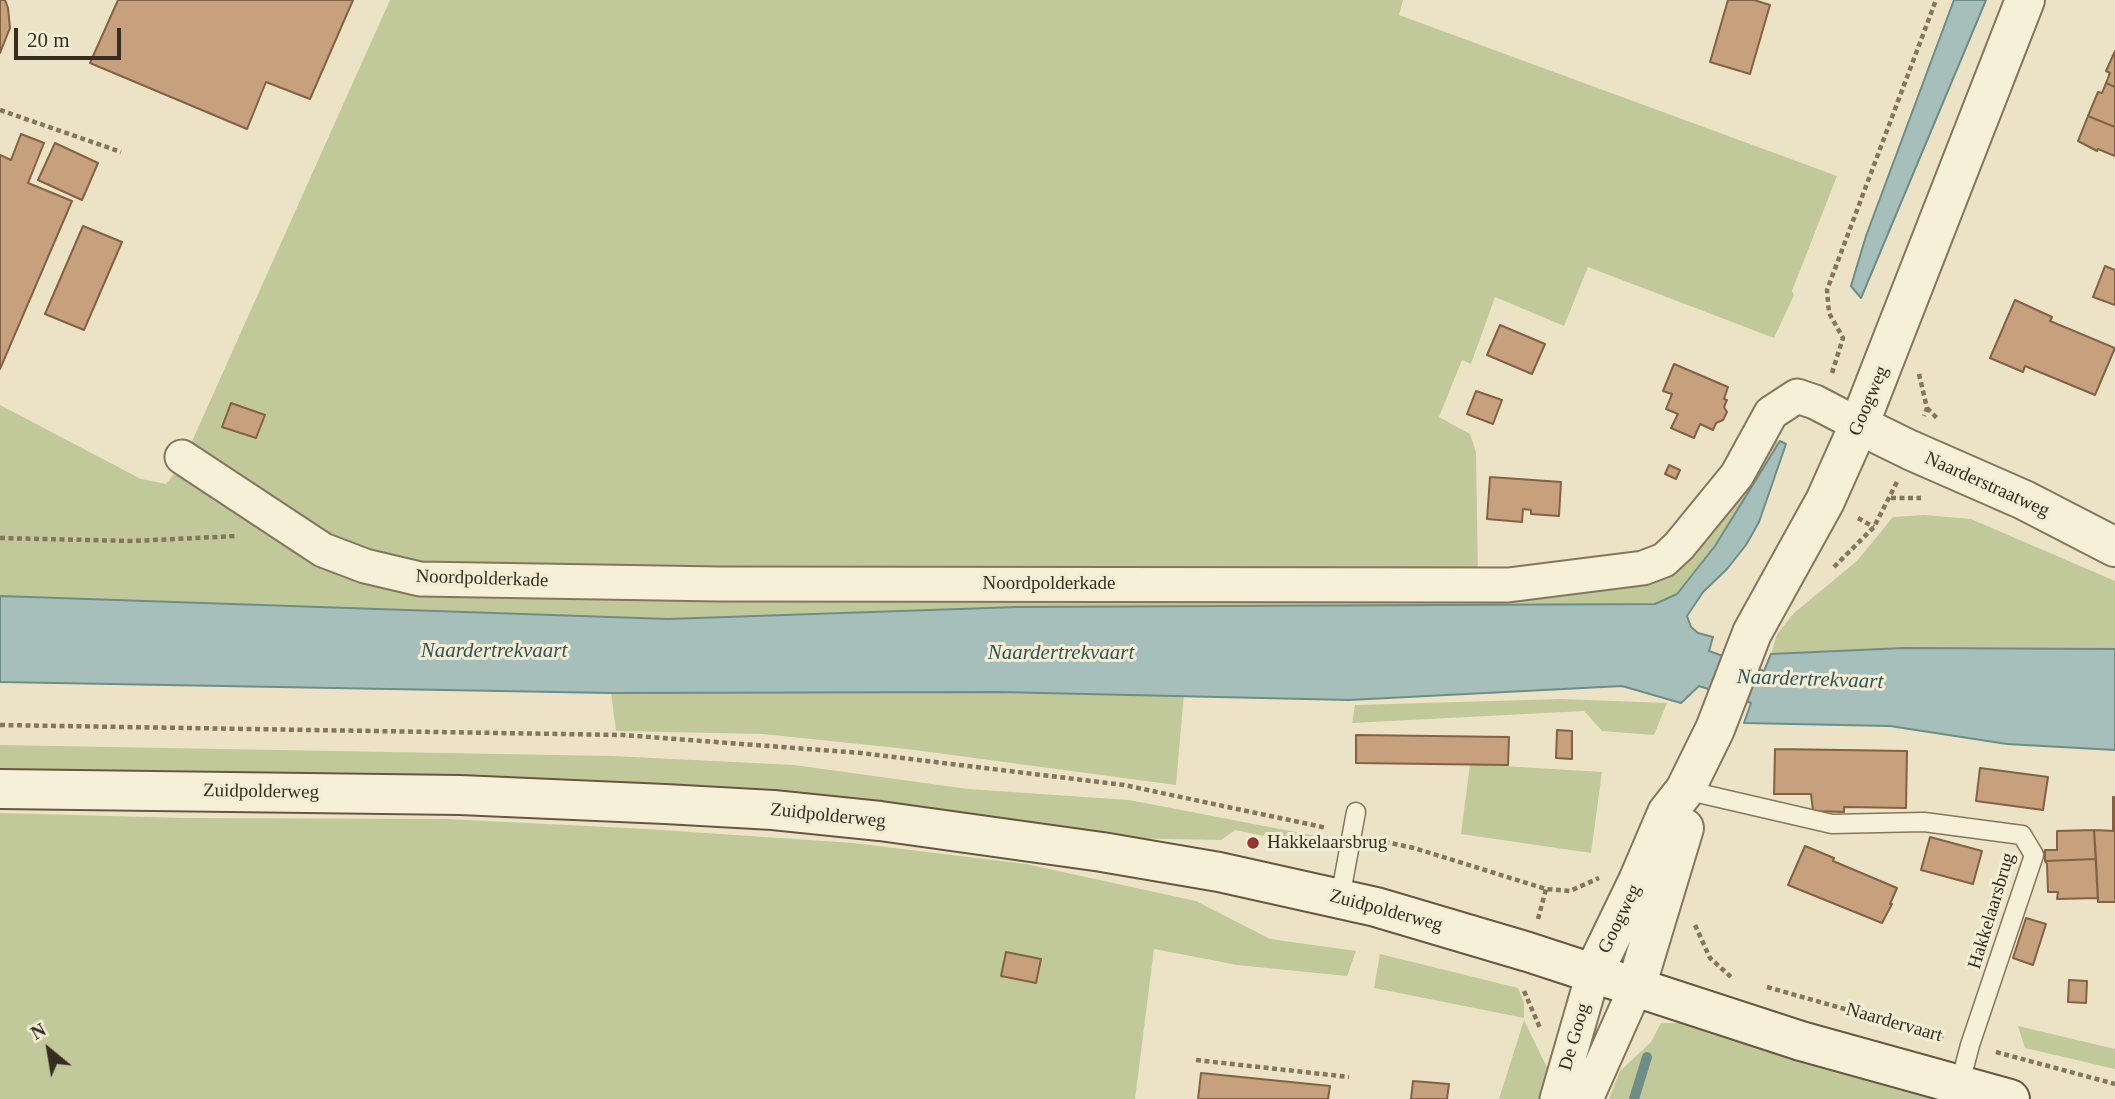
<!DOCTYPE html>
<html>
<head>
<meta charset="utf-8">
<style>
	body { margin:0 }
	#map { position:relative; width:2115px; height:1099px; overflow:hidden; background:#ece3c6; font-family:Georgia,serif }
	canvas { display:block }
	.north { position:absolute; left:14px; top:1015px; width:70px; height:70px; -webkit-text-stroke:5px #f3edd5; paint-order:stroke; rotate:330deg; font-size:19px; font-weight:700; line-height:28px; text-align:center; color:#372c20 }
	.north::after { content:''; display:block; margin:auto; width:24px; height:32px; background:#372c20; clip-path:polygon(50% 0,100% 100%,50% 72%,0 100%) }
	.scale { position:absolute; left:14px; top:28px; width:107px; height:32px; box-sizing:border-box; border:4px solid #372c20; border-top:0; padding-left:9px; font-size:21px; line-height:24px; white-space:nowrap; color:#372c20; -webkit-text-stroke:5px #f3edd5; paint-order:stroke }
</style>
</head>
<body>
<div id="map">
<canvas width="2115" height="1099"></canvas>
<div class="north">N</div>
<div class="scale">20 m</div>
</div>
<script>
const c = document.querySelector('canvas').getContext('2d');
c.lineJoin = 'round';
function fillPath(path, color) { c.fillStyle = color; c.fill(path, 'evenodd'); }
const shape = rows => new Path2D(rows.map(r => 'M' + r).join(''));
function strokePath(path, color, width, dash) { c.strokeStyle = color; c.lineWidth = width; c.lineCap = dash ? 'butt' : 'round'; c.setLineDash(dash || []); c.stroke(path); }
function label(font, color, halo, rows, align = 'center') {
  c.font = font + ' Georgia,serif'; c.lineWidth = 6; c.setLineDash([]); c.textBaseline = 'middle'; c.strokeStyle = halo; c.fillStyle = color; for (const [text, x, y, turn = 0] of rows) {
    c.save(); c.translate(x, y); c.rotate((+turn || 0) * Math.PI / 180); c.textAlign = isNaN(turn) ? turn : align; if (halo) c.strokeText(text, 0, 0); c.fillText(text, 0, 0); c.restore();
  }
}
const green = shape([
	[390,0,1403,0,1399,15,1837,176,1792,291,1794,295,1774,338,1588,267,1564,326,1495,297,1471,364,1462,360,1439,417,1470,434,1476,452,1478,579,394,566,361,557,189,448],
	[0,405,141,479,166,484,181,465,365,576,1629,585,1772,439,1780,441,1715,546,1676,594,1655,604,1017,607,668,619,0,596],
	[1925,515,1971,519,2115,581,2115,649,1905,648,1771,654,1777,634,1794,613,1857,561,1893,517],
	[999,692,1184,694,1176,785,907,749,763,734,616,731,611,693],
	[1561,699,1667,703,1654,735,1602,731,1584,711,1352,723,1355,705],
	[0,745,612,756,794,765,968,789,1129,800,1332,839,1329,849,1235,830,1221,840,1111,838,0,775],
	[1470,764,1602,772,1591,853,1461,834],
	[0,813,185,818,447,819,647,829,853,843,1026,864,1196,901,1270,939,1356,951,1347,976,1237,965,1154,949,1135,1099,0,1099],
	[1380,954,1518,988,1524,1003,1524,1018,1374,988],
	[1524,1020,1553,1080,1547,1099,1499,1099],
	[1661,1023,1681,1023,1966,1099,1609,1099,1620,1071,1651,1042],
	[2018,1026,2115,1049,2115,1069,2025,1048]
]);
const water = shape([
	[1954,0,1986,0,1861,298,1851,286,1866,236,1954,0],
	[1780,441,1786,444,1759,522,1746,545,1727,569,1703,592,1687,616,1691,627,1698,633,1713,637,1709,651,1764,671,1771,654,1904,648,2115,649,2115,750,2007,744,1890,726,1744,723,1751,703,1699,686,1681,703,1622,686,1349,700,999,692,611,693,0,682,0,596,668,619,1017,607,1655,604,1677,594,1715,546,1780,441]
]);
const stream = shape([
	[1634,1099,1647,1057]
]);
const building = shape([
	[0,0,5,0,8,8,10,28,0,53,0,0],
	[118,0,353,0,310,99,266,82,247,129,90,63,118,0],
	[1728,0,1754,0,1770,5,1750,74,1710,62,1728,0],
	[2115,51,2115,87,2106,83,2110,73,2106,71,2115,51],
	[2106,83,2115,87,2115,127,2088,116,2098,92,2102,93,2106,83],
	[2088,116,2115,127,2115,156,2098,149,2097,151,2078,141,2088,116],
	[21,134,44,143,28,183,72,201,0,369,0,155,11,160,21,134],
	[55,143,98,163,82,200,38,180,55,143],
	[83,226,122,242,84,330,45,314,83,226],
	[2105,266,2115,270,2115,305,2093,297,2105,266],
	[2015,300,2052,317,2050,321,2115,348,2095,395,2025,366,2023,372,1990,358,2015,300],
	[1500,325,1545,344,1532,374,1487,355,1500,325],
	[1674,364,1728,387,1724,399,1727,400,1724,407,1727,412,1723,420,1716,423,1713,430,1700,424,1694,438,1671,428,1678,414,1666,409,1672,394,1663,391,1674,364],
	[1476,391,1502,400,1493,424,1467,414,1476,391],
	[231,403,265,415,256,438,222,427,231,403],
	[1669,465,1680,470,1676,479,1665,474,1669,465],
	[1490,477,1561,482,1559,516,1531,514,1531,510,1523,509,1522,522,1487,519,1490,477],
	[1557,730,1572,731,1572,759,1556,758,1557,730],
	[1356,735,1509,737,1508,765,1356,763,1356,735],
	[1775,749,1907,751,1906,808,1844,807,1844,812,1813,811,1811,794,1774,794,1775,749],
	[1980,768,2048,777,2043,810,1976,801,1980,768],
	[2113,797,2115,797,2115,831,2113,830,2113,797],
	[2094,830,2115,831,2115,902,2098,902,2094,830],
	[2094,830,2096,859,2045,861,2045,850,2057,850,2057,831,2094,830],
	[1930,837,1982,851,1973,884,1921,870,1930,837],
	[1805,846,1834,858,1833,861,1897,888,1890,904,1892,904,1882,923,1788,885,1805,846],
	[2096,859,2098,898,2057,899,2058,892,2048,892,2047,864,2045,861,2096,859],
	[2026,918,2046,924,2033,965,2013,958,2026,918],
	[1006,952,1041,959,1036,983,1001,976,1006,952],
	[2069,980,2087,981,2086,1003,2068,1002,2069,980],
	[1201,1073,1330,1086,1328,1099,1198,1099,1201,1073],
	[1413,1081,1449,1084,1447,1099,1411,1099,1413,1081]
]);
const path = shape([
	[0,110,121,152],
	[1832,373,1843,338,1829,313,1827,290,1936,0],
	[1919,374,1927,408,1924,416],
	[1927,408,1939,420],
	[1891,498,1921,498],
	[1858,518,1874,527],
	[0,538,133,541,237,536],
	[1834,567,1874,527,1897,482],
	[0,725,623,735,861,753,1124,785,1327,828],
	[1376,840,1414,848,1546,889,1570,891,1599,878],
	[1538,919,1546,889],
	[1695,925,1710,958,1731,977],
	[1767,987,1947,1038],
	[1524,991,1540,1028],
	[1996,1052,2115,1084],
	[1196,1060,1349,1077]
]);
const service = shape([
	[1685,790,1832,824,1924,822,2022,835,2034,855,1970,1045,1959,1087],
	[1340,898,1356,812]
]);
const minor = shape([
	[182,457,323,550,365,566,420,579,719,584,1508,585,1643,568,1664,560,1679,546,1737,475,1771,413,1797,396,1815,402,1859,425],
	[1557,1099,1593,974],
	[1586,1099,1636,987]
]);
const tertiary = shape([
	[1859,425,1910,450,2024,500,2115,547],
	[1593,974,1638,881,1667,813,1685,790,1715,729,1752,633,1825,501,1859,425,2025,0],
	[1636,987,1684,828]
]);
const secondary = shape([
	[0,789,460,795,665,804,773,810,880,821,1102,852,1219,872,1376,907,1528,952,1801,1041,2010,1099]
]);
const markers = [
	[1253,843,7,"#913630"]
];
const streetNames = [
	["Googweg",1869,401,-67],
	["Naarderstraatweg",1987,485,24],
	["Noordpolderkade",482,579,2],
	["Noordpolderkade",1049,584],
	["Zuidpolderweg",261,792,1],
	["Zuidpolderweg",828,816,6],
	["Zuidpolderweg",1386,911,15],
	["Hakkelaarsbrug",1992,911,-73],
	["Googweg",1620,919,-64],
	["Naardervaart",1894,1023,16],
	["De Goog",1575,1037,-74]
];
const poiNames = [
	["Hakkelaarsbrug",1267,843]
];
const waterNames = [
	["Naardertrekvaart",494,651],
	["Naardertrekvaart",1061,653],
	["Naardertrekvaart",1810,680,2]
];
fillPath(green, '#c1c99a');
fillPath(water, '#a7bfba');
strokePath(water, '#6e8d87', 2);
strokePath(stream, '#6e8d87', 10);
fillPath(building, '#c7a17e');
strokePath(building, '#836144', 2);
strokePath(service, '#86755d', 21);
strokePath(minor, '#86755d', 37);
strokePath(tertiary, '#86755d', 42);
strokePath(secondary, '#685640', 42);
strokePath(path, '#86755d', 4.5, [5, 3.5]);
strokePath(service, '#f7f0d9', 18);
strokePath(minor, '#f7f0d9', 33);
strokePath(tertiary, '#f7f0d9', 38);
strokePath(secondary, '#f7f0d9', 38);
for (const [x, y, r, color] of markers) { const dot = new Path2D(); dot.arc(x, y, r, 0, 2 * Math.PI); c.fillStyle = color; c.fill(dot); strokePath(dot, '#f3edd5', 2.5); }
label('19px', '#372c20', '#f3edd5', streetNames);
label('19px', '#372c20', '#f3edd5', poiNames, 'left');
label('italic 21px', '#305556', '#f3edd5', waterNames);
</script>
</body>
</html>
